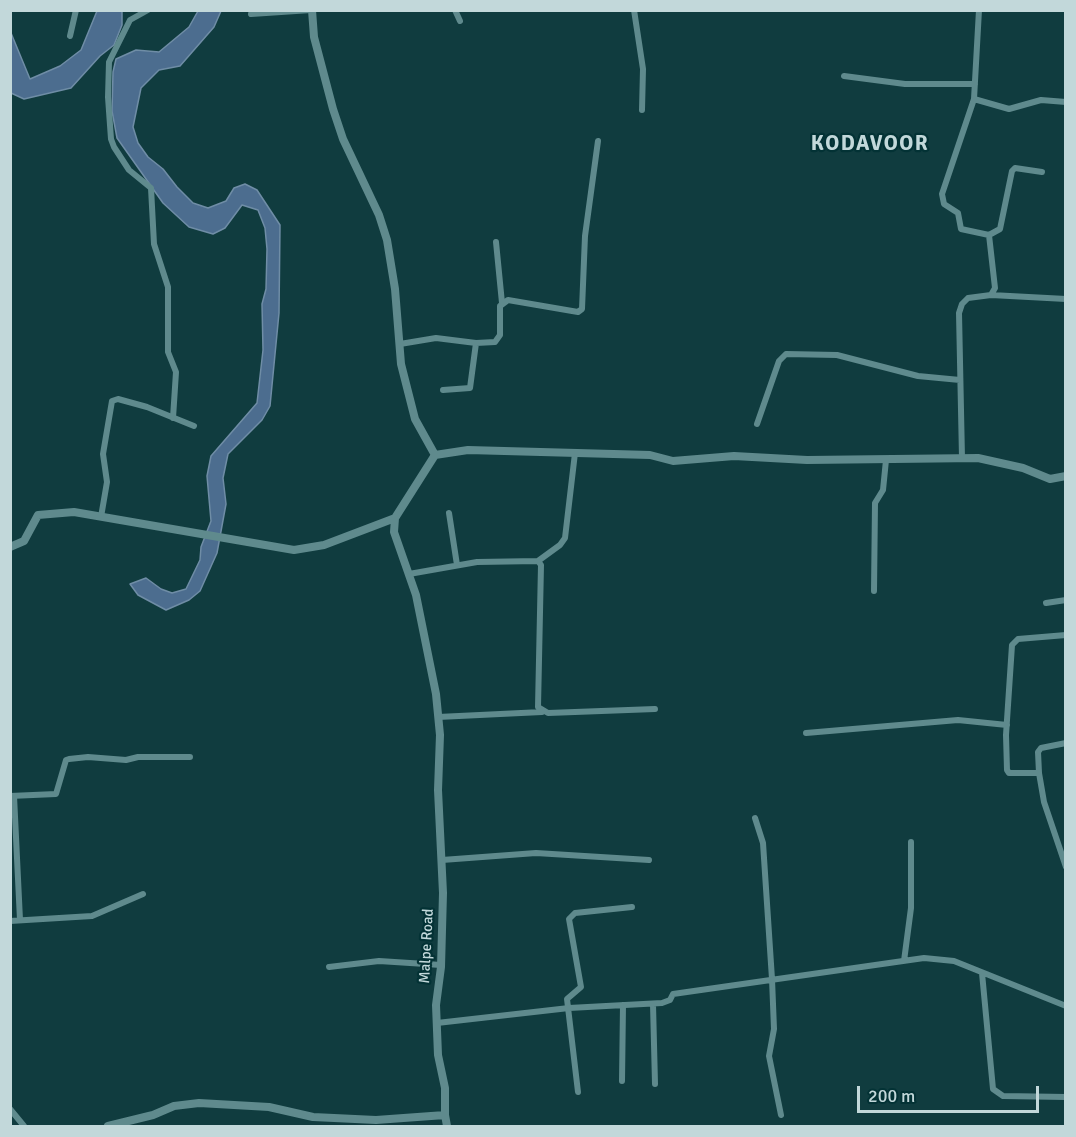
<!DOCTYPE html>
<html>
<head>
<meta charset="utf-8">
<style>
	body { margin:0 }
	#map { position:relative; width:1076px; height:1137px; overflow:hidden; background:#103c3f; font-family:Signika,sans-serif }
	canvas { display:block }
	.frame { position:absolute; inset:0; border:12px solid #c2d8da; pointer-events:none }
	.scale { position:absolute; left:857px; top:1086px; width:182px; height:27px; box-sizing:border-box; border:3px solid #c2d8da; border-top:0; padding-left:8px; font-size:18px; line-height:21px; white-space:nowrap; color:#c2d8da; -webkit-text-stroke:4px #033235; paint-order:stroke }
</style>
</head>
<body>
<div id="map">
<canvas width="1076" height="1137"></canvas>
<div class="frame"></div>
<div class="scale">200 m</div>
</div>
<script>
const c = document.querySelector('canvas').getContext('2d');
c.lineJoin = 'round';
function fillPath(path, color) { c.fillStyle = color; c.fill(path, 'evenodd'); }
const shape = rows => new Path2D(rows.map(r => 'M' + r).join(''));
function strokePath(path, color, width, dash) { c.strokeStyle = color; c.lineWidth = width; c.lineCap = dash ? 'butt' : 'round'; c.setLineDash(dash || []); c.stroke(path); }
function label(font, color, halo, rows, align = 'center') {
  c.font = font + ' Signika,sans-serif'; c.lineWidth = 4.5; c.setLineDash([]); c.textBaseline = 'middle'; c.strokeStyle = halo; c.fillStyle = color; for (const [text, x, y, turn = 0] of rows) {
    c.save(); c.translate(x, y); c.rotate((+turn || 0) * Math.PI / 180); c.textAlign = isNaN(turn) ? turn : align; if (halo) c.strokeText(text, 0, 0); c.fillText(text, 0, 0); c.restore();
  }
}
const water = shape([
	[97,11,122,11,122,25,114,45,100,56,71,88,24,99,11,93,11,33,30,79,60,66,81,50,97,11],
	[198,11,221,11,214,27,180,66,159,70,141,88,133,127,138,143,148,157,163,169,177,187,193,203,208,208,226,201,234,188,245,184,257,190,280,225,279,313,270,406,262,420,228,454,223,478,226,504,217,553,200,591,189,600,166,610,138,595,130,584,146,578,161,589,172,593,186,589,200,560,201,547,211,521,207,476,211,456,257,403,263,350,262,304,266,289,267,249,265,228,258,210,242,205,225,228,213,234,189,227,163,203,117,138,112,111,113,72,116,59,136,50,159,52,189,27,198,11]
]);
const minor = shape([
	[148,10,130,20,109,62,108,97,111,139,114,147,129,170,151,188,154,244,168,287,168,352,176,372,173,418],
	[455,10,460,21],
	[634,10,643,69,642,110],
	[251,14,311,10],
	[70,36,76,10],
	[844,76,905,84,975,84],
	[974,99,1009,109,1041,100,1066,102],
	[989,235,1000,229,1012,171,1015,168,1042,172],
	[496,242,502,303],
	[991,295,1066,299],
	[400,344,436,338,476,343,495,342,500,335,500,306,508,300,578,312,582,309,585,236,598,141],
	[443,390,470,388,476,343],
	[757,424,779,361,786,354,837,355,918,376,960,380],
	[962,458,959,313,962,304,968,298,991,295,995,288,989,235,961,229,958,213,944,204,942,194,974,99,979,10],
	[449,513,457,565],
	[101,517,107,482,103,454,112,401,118,399,147,407,194,426],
	[538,561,560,545,565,538,575,453],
	[409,574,477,562,538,561,541,565,538,707,548,713,655,709],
	[874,591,875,503,883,490,886,460],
	[1046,603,1066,600],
	[1066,635,1018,639,1012,645,1006,735,1007,770,1009,773,1039,773,1044,802,1066,867],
	[438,717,542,712],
	[806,733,958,720,1007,725],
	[1039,773,1038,752,1041,748,1066,743],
	[10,796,56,794,66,760,69,759,88,757,126,760,138,757,190,757],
	[14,796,20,920],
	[755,818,763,843,772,979,774,1029,769,1056,781,1115],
	[442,860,536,853,649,860],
	[10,921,92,916,143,894],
	[904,961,911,908,911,842],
	[329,967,379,961,441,965],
	[982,973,993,1089,1003,1096,1066,1097],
	[653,1004,655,1084],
	[437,1023,569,1008,662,1003,670,1000,673,994,924,958,954,961,1066,1006],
	[622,1081,623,1005],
	[578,1092,567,999,581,987,569,919,575,913,632,907],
	[10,1109,24,1126]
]);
const tertiary = shape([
	[312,10,314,37,333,109,343,139,379,215,387,240,395,289,401,364,415,419,435,455],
	[435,455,468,450,650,455,673,461,734,456,807,460,978,458,1023,468,1050,479,1066,476],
	[10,547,24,541,38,515,74,512,294,550,324,545,395,518],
	[445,1115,447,1126],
	[108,1126,153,1115,174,1106,199,1103,269,1107,313,1117,376,1120,445,1115,445,1088,438,1055,436,1005,441,967,443,893,438,790,440,735,436,694,416,595,394,532,395,518,435,455]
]);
const streetNames = [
	["Malpe Road",427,946,-87]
];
const districtNames = [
	["KODAVOOR",870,144]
];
fillPath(water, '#4c6d8f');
strokePath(water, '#6f8da6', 1.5);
strokePath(minor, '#5f8a8d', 6);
strokePath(tertiary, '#5f8a8d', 8);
label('15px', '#c2d8da', '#033235', streetNames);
c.letterSpacing = '1.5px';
label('bold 21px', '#c2d8da', '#033235', districtNames);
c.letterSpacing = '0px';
</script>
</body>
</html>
